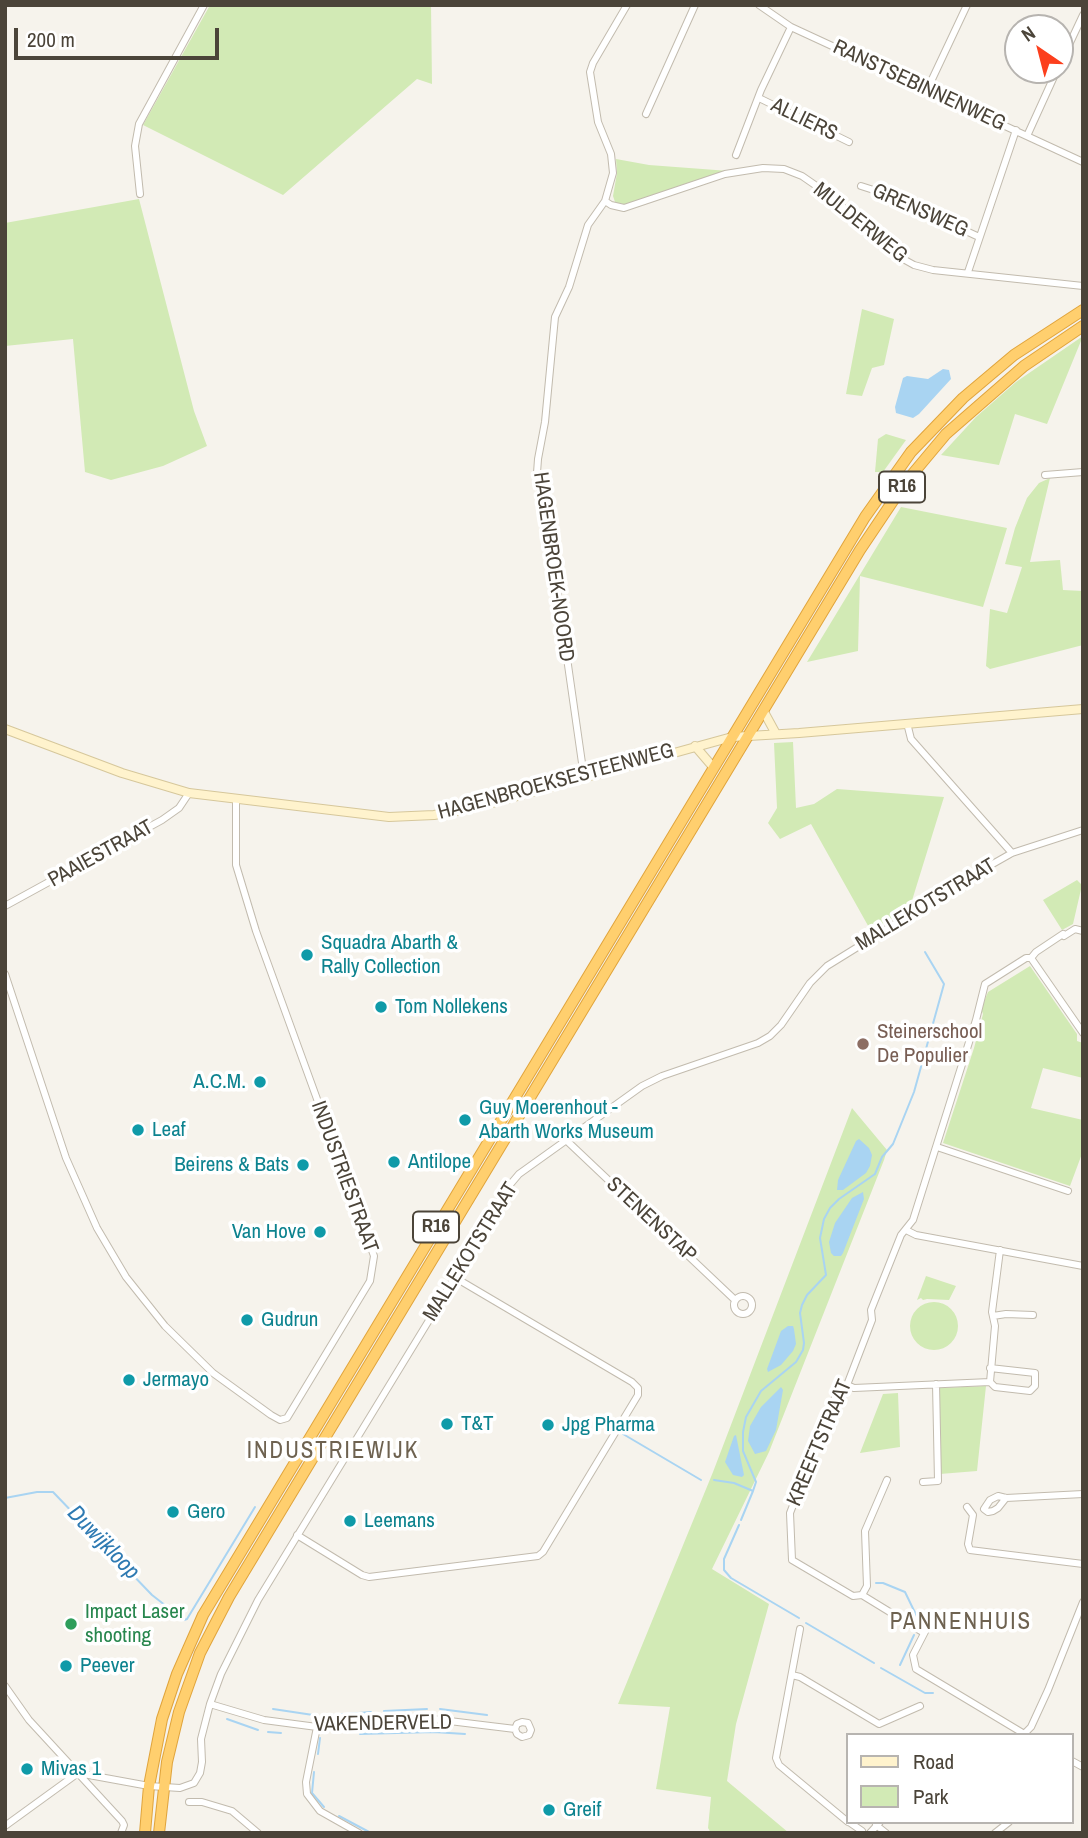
<!DOCTYPE html>
<html>
<head>
<meta charset="utf-8">
<style>
	body { margin:0 }
	#map { position:relative; width:1088px; height:1838px; overflow:hidden; background:#f6f3ec; font-family:"Archivo Narrow",sans-serif }
	canvas { display:block }
	.frame { position:absolute; inset:0; border:7px solid #4b4439; pointer-events:none }
	.legend { position:absolute; left:846px; top:1733px; width:228px; height:91px; box-sizing:border-box; background:#fff; border:2px solid #b7b4b0; margin:0; padding:9px 12px; list-style:none; font-size:21px; color:#4b4439 }
	.legend li { display:flex; align-items:center; gap:14px; height:35px }
	.legend b { width:35px; border:2px solid #b7b4b0 }
	.north { position:absolute; left:1004px; top:14px; width:70px; height:70px; box-sizing:border-box; background:#fff; border:2px solid #b7b4b0; border-radius:50%; rotate:325deg; font-size:19px; font-weight:700; line-height:28px; text-align:center; color:#4b4439 }
	.north::after { content:''; display:block; margin:auto; width:24px; height:32px; background:#fc3f1d; clip-path:polygon(50% 0,100% 100%,50% 72%,0 100%) }
	.scale { position:absolute; left:14px; top:28px; width:205px; height:32px; box-sizing:border-box; border:4px solid #4b4439; border-top:0; padding-left:9px; font-size:21px; line-height:24px; white-space:nowrap; color:#4b4439; -webkit-text-stroke:5px #fff; paint-order:stroke }
</style>
</head>
<body>
<div id="map">
<canvas width="1088" height="1838"></canvas>
<div class="frame"></div>
<ul class="legend">
<li><b style="height:9px;background:#fff3cd"></b>Road</li>
<li><b style="height:19px;background:#d2eab5"></b>Park</li>
</ul>
<div class="north">N</div>
<div class="scale">200 m</div>
</div>
<script>
const c = document.querySelector('canvas').getContext('2d');
c.lineJoin = 'round';
function fillPath(path, color) { c.fillStyle = color; c.fill(path, 'evenodd'); }
const shape = rows => new Path2D(rows.map(r => 'M' + r).join(''));
function strokePath(path, color, width, dash) { c.strokeStyle = color; c.lineWidth = width; c.lineCap = dash ? 'butt' : 'round'; c.setLineDash(dash || []); c.stroke(path); }
function label(font, color, halo, rows, align = 'center') {
  c.font = font + ' "Archivo Narrow",sans-serif'; c.lineWidth = 7; c.setLineDash([]); c.textBaseline = 'middle'; c.strokeStyle = halo; c.fillStyle = color; for (const [text, x, y, turn = 0] of rows) {
    c.save(); c.translate(x, y); c.rotate((+turn || 0) * Math.PI / 180); c.textAlign = isNaN(turn) ? turn : align; if (halo) c.strokeText(text, 0, 0); c.fillText(text, 0, 0); c.restore();
  }
}
const green = shape([
	[210,5,431,5,432,84,417,79,283,195,143,125],
	[616,159,649,165,729,171,632,203,621,205,615,202,613,196,617,173],
	[139,199,194,411,207,446,163,466,111,480,85,472,73,339,5,346,5,223],
	[862,309,894,319,884,365,872,368,862,396,846,394],
	[1083,336,1047,424,1015,414,999,465,941,455,976,417,1016,382],
	[886,434,906,440,883,472,875,472,878,439],
	[1050,478,1030,562,1060,560,1063,590,1083,591,1083,645,990,669,986,666,990,609,1007,613,1022,567,1005,564,1015,528,1027,498,1039,483],
	[901,507,1007,528,983,607,860,576,858,651,807,662],
	[793,742,796,808,814,804,837,789,944,797,910,907,871,931,811,824,780,839,768,823,777,808,774,743],
	[1077,880,1082,885,1073,924,1062,930,1043,900],
	[1030,966,1077,1034,1077,1041,1083,1043,1083,1078,1043,1068,1031,1108,1083,1120,1083,1151,1070,1186,943,1143,974,1048,983,1014,981,1009,988,992],
	[852,1108,887,1150,884,1160,769,1452,712,1569,769,1604,736,1724,727,1781,789,1833,711,1833,708,1828,711,1797,656,1789,670,1707,618,1704,713,1472],
	[926,1276,956,1286,949,1300,927,1299,923,1300,921,1298,917,1300],
	'910 1326a24 24 0 1 1 48 0a24 24 0 1 1-48 0Z',
	[986,1386,977,1471,940,1474,939,1388],
	[898,1393,900,1447,860,1453,883,1394]
]);
const water = shape([
	[943,369,949,370,951,379,919,414,913,418,896,413,895,407,903,378,907,376,928,379],
	[859,1139,869,1148,872,1155,870,1166,866,1173,843,1190,837,1190,838,1180,856,1141],
	[863,1192,864,1199,843,1253,841,1256,834,1256,831,1253,829,1242,835,1223,852,1198],
	[788,1326,793,1326,794,1329,796,1344,793,1351,781,1365,768,1372,767,1369,781,1331],
	[781,1387,783,1390,776,1430,766,1451,755,1454,748,1441,750,1426,761,1407],
	[736,1435,744,1475,742,1477,733,1475,725,1462,734,1436]
]);
const stream = shape([
	[623,1434,701,1480],
	[714,1480,734,1483,753,1491,741,1520],
	[753,1491,756,1482,743,1451,743,1432,746,1417,761,1391,796,1362,803,1350,804,1343,800,1313,802,1305,807,1295,826,1275,820,1238,824,1219,830,1208,839,1199,875,1174,882,1157,893,1144,914,1092,944,984,925,952],
	[5,1498,37,1492,53,1492,152,1595,184,1620,187,1619,255,1507],
	[739,1525,724,1559,724,1570,731,1578,799,1618],
	[876,1583,883,1583,905,1592,920,1623],
	[806,1623,874,1663],
	[900,1665,914,1635],
	[881,1668,925,1693,933,1693],
	[273,1709,313,1715],
	[440,1709,487,1715],
	[384,1711,427,1709],
	[333,1715,371,1712],
	[227,1719,258,1730],
	[268,1732,281,1733],
	[360,1734,434,1732,465,1734],
	[318,1754,320,1738],
	[314,1772,312,1793,324,1807],
	[339,1816,371,1833]
]);
const street = shape([
	[759,5,791,27,1083,162],
	[1060,64,1083,15],
	[927,90,967,5],
	[759,98,849,142],
	[646,114,695,5],
	[1027,136,1057,70],
	[736,155,761,90,791,27],
	[861,186,886,194,979,237],
	[140,194,135,146,139,124,204,5],
	[605,201,611,205,624,208,725,174,763,168,784,169,802,176,828,194,896,255,914,265,933,270,1083,286],
	[968,272,1016,130],
	[1045,475,1083,472],
	[907,723,911,739,1012,853],
	[584,777,553,560,537,473,538,459,545,422,555,317,569,287,588,225,605,201,613,173,611,154,598,122,590,72,593,63,627,5],
	[5,906,162,820,179,808,189,793],
	[1064,936,1075,929,1083,931],
	[1031,958,1083,1033],
	[1031,958,1036,952,1063,934],
	[5,974,66,1158,97,1228,126,1277,165,1326,213,1373,271,1415,280,1420,287,1418,370,1281,374,1256,256,931,236,865,236,799],
	[566,1140,735,1300],
	[937,1147,1068,1191],
	[906,1230,916,1235,1083,1266],
	'734 1305a9 9 0 1 1 18 0a9 9 0 1 1-18 0Z',
	[993,1316,1006,1314,1033,1315],
	[990,1382,995,1387,1030,1391,1035,1386,1035,1373,990,1368],
	[847,1385,854,1388,990,1382,995,1326,992,1312,1000,1250],
	[923,1482,938,1481,936,1384],
	[1006,1498,998,1508,993,1511,988,1512,984,1509,990,1500,998,1496,1006,1498,1083,1494],
	[967,1507,973,1515,968,1544,970,1550,1083,1564],
	[297,1535,362,1575,369,1577,538,1556,543,1552,638,1395,638,1388,632,1382,454,1277],
	[862,1595,867,1586,865,1531,887,1480],
	[929,1624,913,1655,916,1669,1026,1735],
	[800,1629,776,1758,779,1765,848,1822],
	[924,1633,862,1595,853,1596,792,1560,790,1513,838,1390,847,1385,872,1320,871,1310,901,1235,913,1220,976,1020,985,984,1026,958,1031,958],
	[792,1675,800,1677,879,1724,920,1706],
	[5,1686,29,1720,122,1821,124,1825,121,1833],
	[210,1704,264,1720,317,1727,433,1719,515,1729,517,1734,522,1737,529,1735,531,1730,528,1723,522,1722,517,1724,515,1729],
	[317,1727,306,1782,307,1794,320,1811,359,1833],
	[1023,1735,1031,1727,1048,1690,1083,1602],
	[1072,1761,1083,1767],
	[189,1802,202,1802,232,1811,258,1833],
	[849,1822,862,1831],
	[876,1825,886,1833],
	[5,1826,78,1773,149,1786,180,1788,194,1783,200,1773,202,1762,201,1739,210,1704,221,1674,258,1600,431,1317,508,1187,519,1174,642,1086,662,1076,758,1043,770,1036,781,1025,810,983,827,966,982,870,1012,853,1083,830],
	[870,1833,880,1822],
	[995,1833,1009,1822]
]);
const secondary = shape([
	[764,712,776,734],
	[5,729,122,773,189,793,389,817,434,815,474,808,732,737,799,733,1083,709],
	[695,746,713,767]
]);
const highway = shape([
	[145,1833,149,1786,162,1719,177,1674,203,1615,865,517,911,452,963,398,1014,355,1083,310],
	[159,1833,167,1762,179,1712,200,1653,229,1597,860,550,905,483,946,434,1024,366,1083,326]
]);
const markers = [
	[307,955,7,"#0f9aa8"],
	[381,1007,7,"#0f9aa8"],
	[863,1044,7,"#8d6e63"],
	[260,1082,7,"#0f9aa8"],
	[465,1120,7,"#0f9aa8"],
	[138,1130,7,"#0f9aa8"],
	[394,1162,7,"#0f9aa8"],
	[303,1165,7,"#0f9aa8"],
	[320,1232,7,"#0f9aa8"],
	[247,1320,7,"#0f9aa8"],
	[129,1380,7,"#0f9aa8"],
	[447,1424,7,"#0f9aa8"],
	[548,1425,7,"#0f9aa8"],
	[173,1512,7,"#0f9aa8"],
	[350,1521,7,"#0f9aa8"],
	[71,1624,7,"#2e9e5b"],
	[66,1666,7,"#0f9aa8"],
	[27,1769,7,"#0f9aa8"],
	[549,1810,7,"#0f9aa8"]
];
const shields = [
	[902,487,46],
	[436,1227,46]
];
const shieldNames = [
	["R16",902,487],
	["R16",436,1227]
];
const streetNames = [
	["RANSTSEBINNENWEG",919,86,25],
	["ALLIERS",804,120,26],
	["GRENSWEG",920,211,24],
	["MULDERWEG",860,223,39],
	["HAGENBROEK-NOORD",553,567,82],
	["HAGENBROEKSESTEENWEG",556,782,-15],
	["PAAIESTRAAT",101,854,-29],
	["MALLEKOTSTRAAT",926,905,-31],
	["INDUSTRIESTRAAT",344,1177,70],
	["STENENSTAP",651,1220,43],
	["MALLEKOTSTRAAT",471,1252,-58],
	["KREEFTSTRAAT",820,1443,-67],
	["VAKENDERVELD",383,1724,-1]
];
const cultureNames = [
	["Squadra Abarth &",321,943],
	["Rally Collection",321,967],
	["Tom Nollekens",395,1007],
	["A.C.M.",246,1082,"right"],
	["Guy Moerenhout -",479,1108],
	["Abarth Works Museum",479,1132],
	["Leaf",152,1130],
	["Antilope",408,1162],
	["Beirens & Bats",289,1165,"right"],
	["Van Hove",306,1232,"right"],
	["Gudrun",261,1320],
	["Jermayo",143,1380],
	["T&T",461,1424],
	["Jpg Pharma",562,1425],
	["Gero",187,1512],
	["Leemans",364,1521],
	["Peever",80,1666],
	["Mivas 1",41,1769],
	["Greif",563,1810]
];
const educationNames = [
	["Steinerschool",877,1032],
	["De Populier",877,1056]
];
const leisureNames = [
	["Impact Laser",85,1612],
	["shooting",85,1636]
];
const neighbourhoodNames = [
	["INDUSTRIEWIJK",333,1452],
	["PANNENHUIS",961,1623]
];
const waterNames = [
	["Duwijkloop",103,1543,46]
];
fillPath(green, '#d2eab5');
fillPath(water, '#a9d4f2');
strokePath(stream, '#a9d4f2', 2);
strokePath(street, '#c2bbae', 8);
strokePath(secondary, '#d6c79b', 10);
strokePath(highway, '#e0a43c', 12);
strokePath(street, '#fff', 6);
strokePath(secondary, '#fff3cd', 8);
strokePath(highway, '#ffcf6e', 10);
for (const [x, y, r, color] of markers) { const dot = new Path2D(); dot.arc(x, y, r, 0, 2 * Math.PI); c.fillStyle = color; c.fill(dot); strokePath(dot, '#fff', 2.5); }
for (const [x, y, w] of shields) { const box = new Path2D(); box.roundRect(x - w / 2, y - 15.5, w, 31, 5); c.fillStyle = '#fff'; c.fill(box); strokePath(box, '#4b4439', 2); }
label('bold 19px', '#4b4439', null, shieldNames);
label('21px', '#4b4439', '#fff', streetNames);
label('21px', '#0d838f', '#fff', cultureNames, 'left');
label('21px', '#785e54', '#fff', educationNames, 'left');
label('21px', '#27864d', '#fff', leisureNames, 'left');
c.letterSpacing = '2px';
label('23px', '#6e6250', '#fff', neighbourhoodNames);
c.letterSpacing = '0px';
label('italic 23px', '#2e7ab2', '#fff', waterNames);
</script>
</body>
</html>
